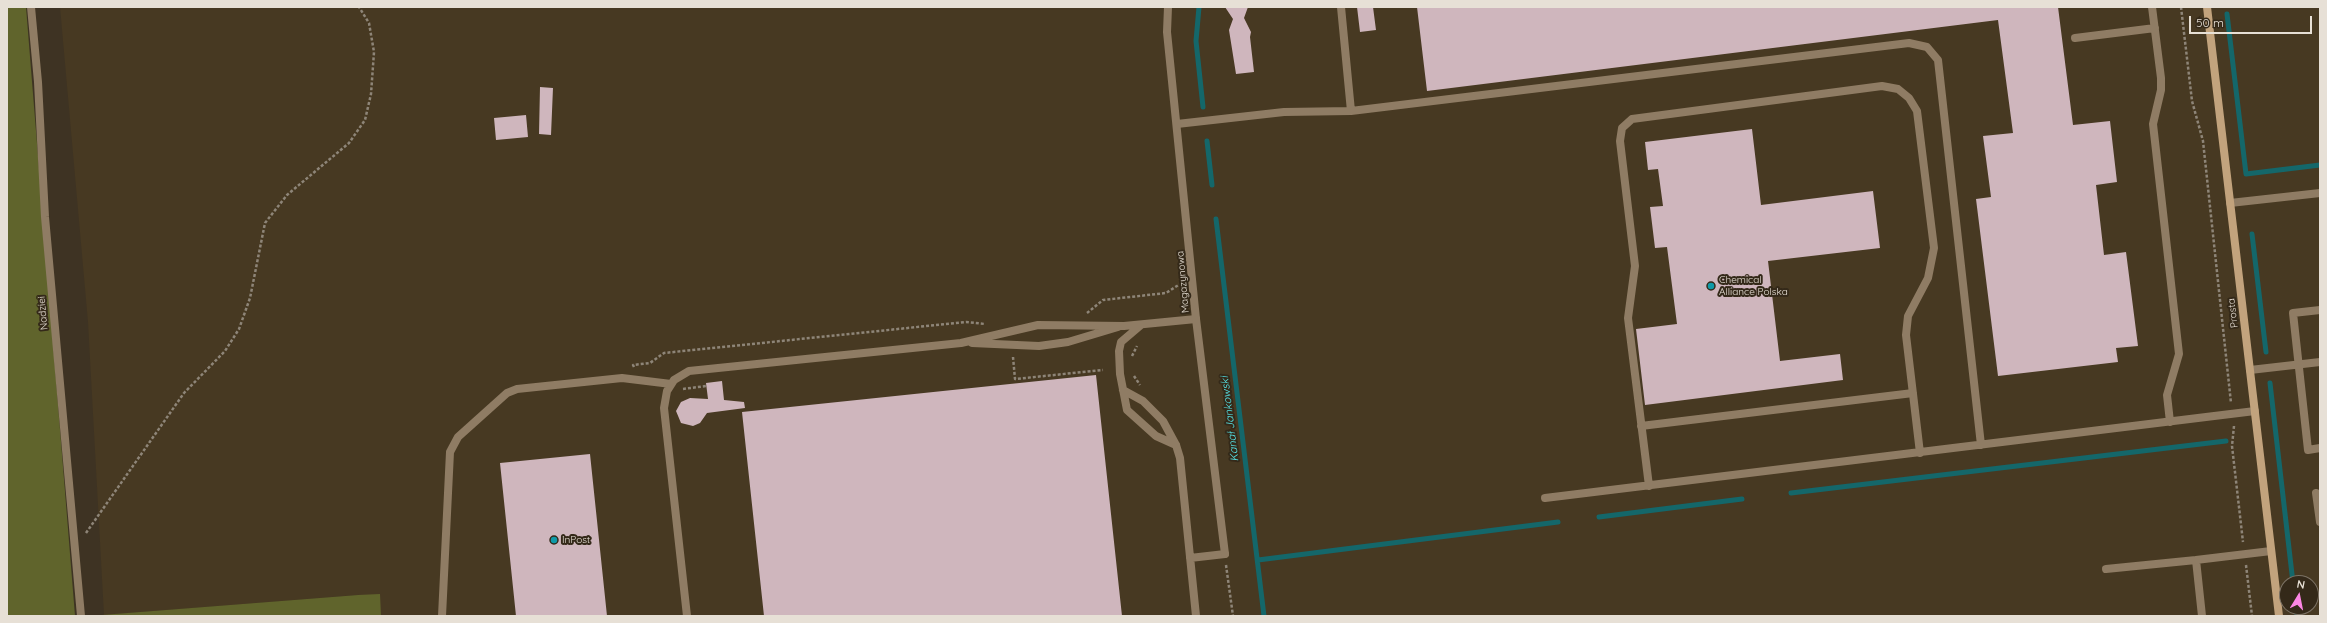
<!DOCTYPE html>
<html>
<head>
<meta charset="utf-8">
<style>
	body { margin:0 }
	#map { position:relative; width:2327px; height:623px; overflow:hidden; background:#3e3323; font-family:Quicksand,sans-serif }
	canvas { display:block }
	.frame { position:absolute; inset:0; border:8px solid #e7e0d6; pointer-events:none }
	.north { position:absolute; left:2279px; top:575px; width:40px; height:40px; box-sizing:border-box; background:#342919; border:1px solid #7c7265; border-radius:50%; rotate:10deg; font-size:11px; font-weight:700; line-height:16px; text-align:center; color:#e7e0d6 }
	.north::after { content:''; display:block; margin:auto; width:14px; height:18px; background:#fc86e4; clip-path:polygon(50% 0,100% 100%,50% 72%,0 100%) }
	.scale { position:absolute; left:2189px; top:16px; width:123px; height:18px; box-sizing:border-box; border:2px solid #e7e0d6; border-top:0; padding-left:5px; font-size:12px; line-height:14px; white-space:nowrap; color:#e7e0d6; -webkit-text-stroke:3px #342919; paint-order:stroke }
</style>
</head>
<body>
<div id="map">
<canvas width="2327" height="623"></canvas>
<div class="frame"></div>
<div class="north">N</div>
<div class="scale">50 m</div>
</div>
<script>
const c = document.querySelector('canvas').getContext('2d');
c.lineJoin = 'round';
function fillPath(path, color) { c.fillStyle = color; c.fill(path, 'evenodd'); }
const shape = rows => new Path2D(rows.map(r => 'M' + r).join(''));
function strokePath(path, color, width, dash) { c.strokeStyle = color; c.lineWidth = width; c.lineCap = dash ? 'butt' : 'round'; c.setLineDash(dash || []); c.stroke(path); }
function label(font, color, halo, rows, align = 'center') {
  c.font = font + ' Quicksand,sans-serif'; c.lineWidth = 4; c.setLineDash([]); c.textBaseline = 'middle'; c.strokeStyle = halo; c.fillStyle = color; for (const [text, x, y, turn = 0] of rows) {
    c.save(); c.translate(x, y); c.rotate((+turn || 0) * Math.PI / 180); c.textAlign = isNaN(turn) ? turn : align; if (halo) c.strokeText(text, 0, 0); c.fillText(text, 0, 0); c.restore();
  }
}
const built = shape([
	[60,7,2320,7,2320,616,359,616,358,595,104,615,88,322],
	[2287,583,2311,583,2311,607,2287,607]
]);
const green = shape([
	[7,7,26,7,75,616,7,616],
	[380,594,381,616,89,616,358,595]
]);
const stream = shape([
	[1199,7,1196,41,1203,107],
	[2227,14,2246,174,2320,165],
	[1207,141,1212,185],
	[1216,219,1264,616],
	[2252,234,2266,352],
	[2270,383,2293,583],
	[1791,493,2226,441],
	[1599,517,1742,499],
	[1258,560,1558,522],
	[2297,610,2297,616]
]);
const building = shape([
	[1225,7,1248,7,1244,18,1251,32,1250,37,1254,72,1236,74,1229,30,1233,19],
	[1357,7,1373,7,1376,30,1360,32],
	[1417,7,2058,7,2073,125,2110,121,2117,182,2096,185,2104,255,2126,252,2138,346,2116,348,2118,362,1998,376,1976,199,1991,197,1983,136,2013,133,1998,20,1427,91],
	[540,87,553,88,551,135,539,134],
	[526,115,528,137,496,140,494,118],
	[1752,129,1761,205,1873,191,1880,248,1768,261,1780,361,1840,354,1843,380,1645,405,1636,329,1677,324,1667,247,1655,248,1650,207,1663,206,1658,169,1648,170,1645,142],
	[1096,375,1122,616,764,616,742,412],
	[722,381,724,400,744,402,745,408,707,413,700,423,693,426,681,423,676,411,681,402,690,398,708,399,706,383],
	[590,454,607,616,516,616,500,463]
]);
const path = shape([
	[2181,7,2192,101,2203,141,2231,403],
	[1087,313,1103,300,1166,293,1180,284],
	[1132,356,1137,346],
	[1013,357,1015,379,1103,370],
	[634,367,633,365,650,363,664,353,966,322,985,324],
	[1134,376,1140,385],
	[683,389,706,386],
	[2234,426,2232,446,2243,542],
	[86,533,184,393,225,351,239,329,250,298,265,223,287,195,349,143,365,120,371,94,374,52,369,23,359,7],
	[1226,565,1233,616],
	[2246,565,2252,616]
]);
const lane = shape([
	[1341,7,1351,111,1909,43,1927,47,1938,60,1981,445],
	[2152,7,2161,78,2161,90,2153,124,2179,354,2167,395,2170,422],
	[2075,38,2155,28],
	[1177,124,1284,112,1351,111],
	[2230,203,2320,193],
	[2320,310,2293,313,2308,450,2320,448],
	[1141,325,1121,342,1119,351,1120,374,1127,410,1156,436,1176,445],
	[972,343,1039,346,1068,342,1118,327],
	[2250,370,2320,362],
	[1123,390,1143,401,1163,421,1176,445,1180,458,1196,616],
	[1641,426,1913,393],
	[1649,486,1628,318,1635,266,1620,141,1622,128,1632,119,1882,86,1898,89,1909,98,1917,111,1934,248,1928,278,1908,316,1906,335,1920,453],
	[2316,493,2320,522],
	[1545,498,2255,411],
	[1190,558,1225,554],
	[2106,569,2196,560],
	[442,616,450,452,458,437,507,393,517,389,622,378,671,384],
	[687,616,664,408,667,391,674,380,689,371,961,343,1038,325,1124,326,1196,319],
	[2202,616,2196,560,2271,551]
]);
const street = shape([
	[31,7,38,82,45,217,81,616],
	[1168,7,1167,32,1196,319,1225,554]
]);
const secondary = shape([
	[2207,7,2279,616]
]);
const markers = [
	[1711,286,4,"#0f9aa8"],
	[554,540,4,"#0f9aa8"]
];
const poiNames = [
	["Chemical",1719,280],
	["Alliance Polska",1719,292],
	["InPost",562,540]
];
const streetNames = [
	["Magazynowa",1183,282,-95],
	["Nadziei",43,313,-95],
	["Prosta",2233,313,-97]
];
const waterNames = [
	["Kanał Jankowski",1230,419,-97]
];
fillPath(built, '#473922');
fillPath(green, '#60642c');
strokePath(stream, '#14676a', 5);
fillPath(building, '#cfb6bd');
strokePath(path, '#8e8578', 2.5, [3, 2]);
strokePath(lane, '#8f7c64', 8);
strokePath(street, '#8f7c64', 8);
strokePath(secondary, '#c2a37d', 8);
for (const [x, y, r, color] of markers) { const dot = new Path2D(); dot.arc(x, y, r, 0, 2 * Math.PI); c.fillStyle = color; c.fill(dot); strokePath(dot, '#342919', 1.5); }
label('10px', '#e7e0d6', '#342919', poiNames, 'left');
label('10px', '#e7e0d6', '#342919', streetNames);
label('italic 11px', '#57eaee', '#342919', waterNames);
</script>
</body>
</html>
